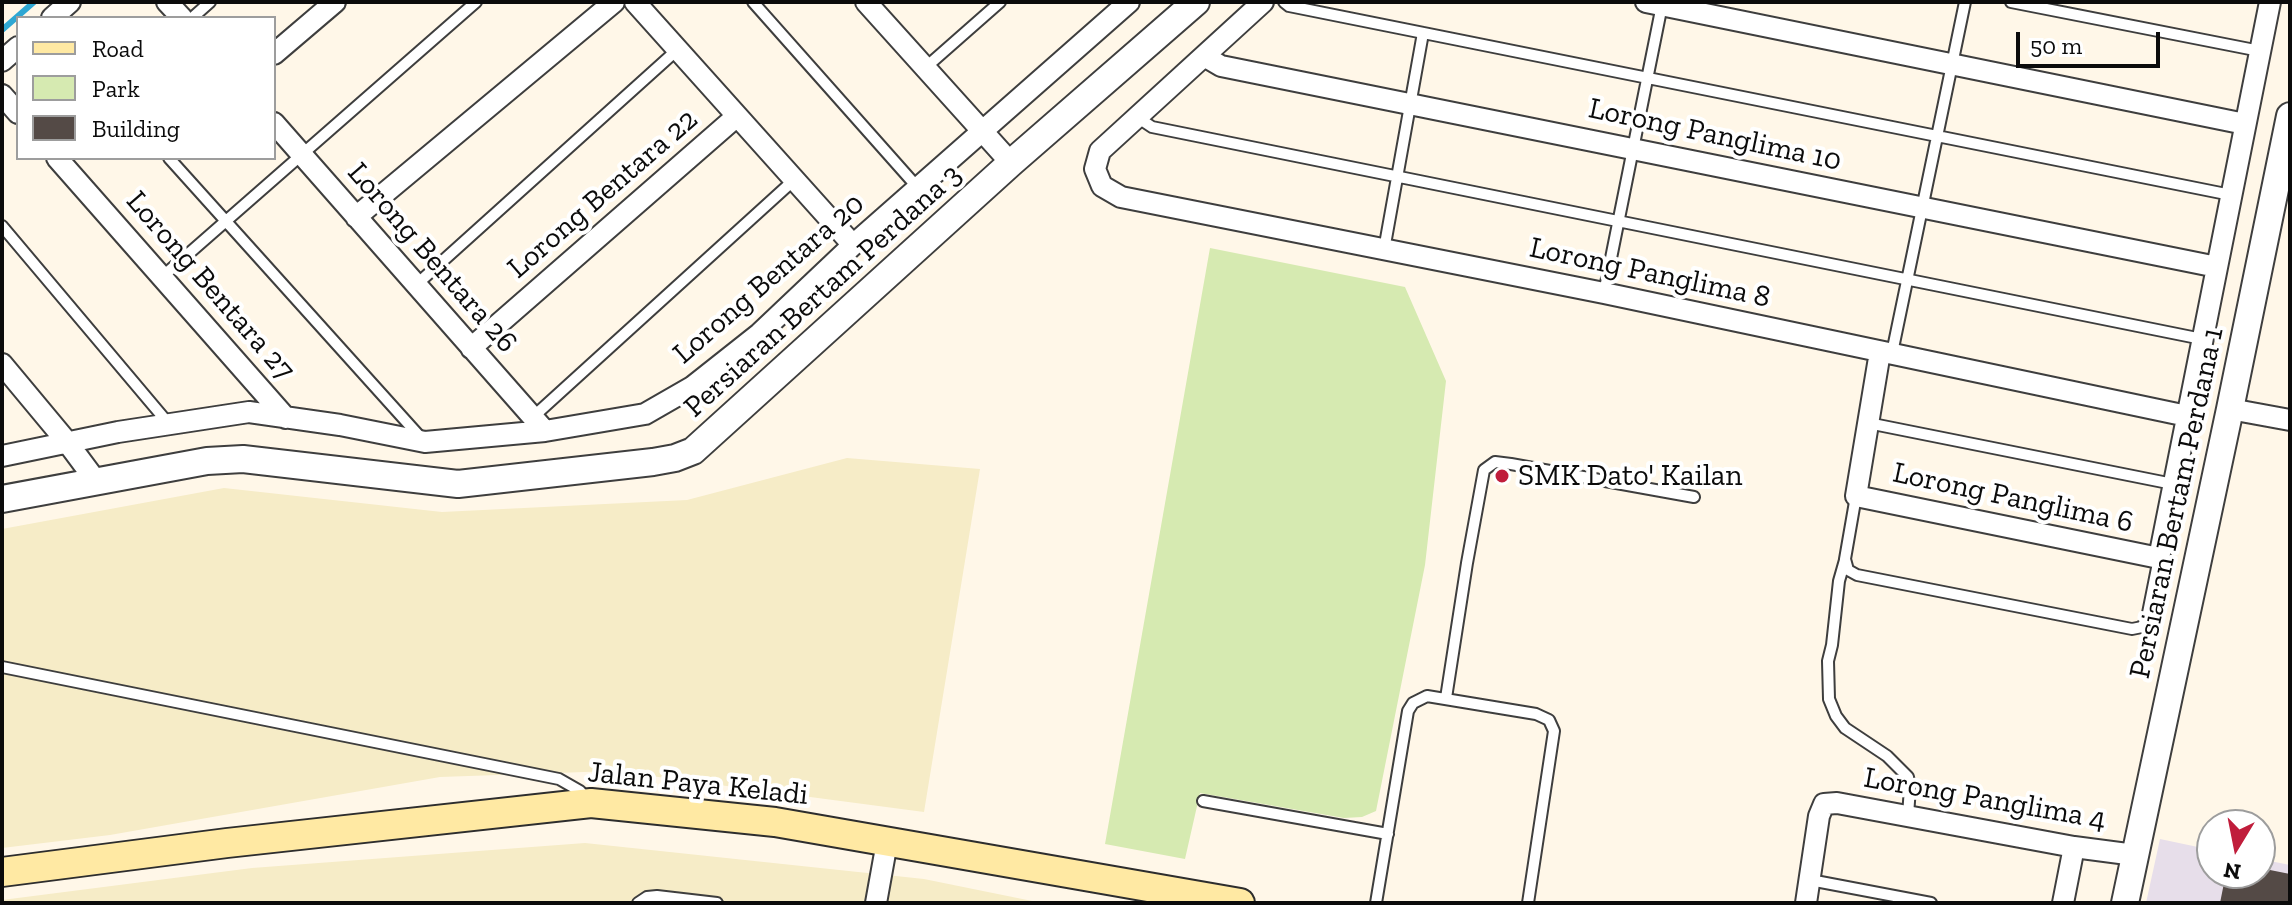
<!DOCTYPE html>
<html>
<head>
<meta charset="utf-8">
<style>
	body { margin:0 }
	#map { position:relative; width:2292px; height:905px; overflow:hidden; background:#fff7e8; font-family:"Zilla Slab",serif }
	canvas { display:block }
	.frame { position:absolute; inset:0; border:4px solid #0b0b0b; pointer-events:none }
	.legend { position:absolute; left:16px; top:16px; width:260px; height:144px; box-sizing:border-box; background:#fff; border:2px solid #9d9d9d; margin:0; padding:10px 14px; list-style:none; font-size:24px; color:#0b0b0b }
	.legend li { display:flex; align-items:center; gap:16px; height:40px }
	.legend b { width:40px; border:2px solid #9d9d9d }
	.north { position:absolute; left:2196px; top:809px; width:80px; height:80px; box-sizing:border-box; background:#fff; border:2px solid #9d9d9d; border-radius:50%; rotate:190deg; font-size:22px; font-weight:700; line-height:32px; text-align:center; color:#0b0b0b }
	.north::after { content:''; display:block; margin:auto; width:28px; height:36px; background:#c01d3b; clip-path:polygon(50% 0,100% 100%,50% 72%,0 100%) }
	.scale { position:absolute; left:2016px; top:32px; width:144px; height:36px; box-sizing:border-box; border:4px solid #0b0b0b; border-top:0; padding-left:10px; font-size:24px; line-height:28px; white-space:nowrap; color:#0b0b0b; -webkit-text-stroke:6px #fff; paint-order:stroke }
</style>
</head>
<body>
<div id="map">
<canvas width="2292" height="905"></canvas>
<div class="frame"></div>
<ul class="legend">
<li><b style="height:10px;background:#ffe9a3"></b>Road</li>
<li><b style="height:22px;background:#d6eab1"></b>Park</li>
<li><b style="height:22px;background:#544a46"></b>Building</li>
</ul>
<div class="north">N</div>
<div class="scale">50 m</div>
</div>
<script>
const c = document.querySelector('canvas').getContext('2d');
c.lineJoin = 'round';
function fillPath(path, color) { c.fillStyle = color; c.fill(path, 'evenodd'); }
const shape = rows => new Path2D(rows.map(r => 'M' + r).join(''));
function strokePath(path, color, width, dash) { c.strokeStyle = color; c.lineWidth = width; c.lineCap = dash ? 'butt' : 'round'; c.setLineDash(dash || []); c.stroke(path); }
function label(font, color, halo, rows, align = 'center') {
  c.font = font + ' "Zilla Slab",serif'; c.lineWidth = 8; c.setLineDash([]); c.textBaseline = 'middle'; c.strokeStyle = halo; c.fillStyle = color; for (const [text, x, y, turn = 0] of rows) {
    c.save(); c.translate(x, y); c.rotate((+turn || 0) * Math.PI / 180); c.textAlign = isNaN(turn) ? turn : align; if (halo) c.strokeText(text, 0, 0); c.fillText(text, 0, 0); c.restore();
  }
}
const industrial = shape([
	[2160,839,2212,850,2212,873,2260,873,2260,859,2290,865,2290,903,2146,903]
]);
const farmland = shape([
	[847,458,980,469,924,812,613,771,440,777,110,835,2,848,2,529,224,488,442,512,687,500],
	[585,843,924,879,1042,903,2,903,2,900,252,868]
]);
const green = shape([
	[1210,248,1405,287,1446,381,1425,565,1376,811,1362,817,1344,818,1200,793,1185,859,1105,844]
]);
const stream = shape([
	[2,30,34,2]
]);
const building = shape([
	[2260,868,2290,874,2290,903,2220,903,2226,873,2260,873]
]);
const service = shape([
	[753,2,919,189],
	[1284,2,1289,6,2231,195],
	[2011,2,2260,51],
	[192,18,210,2],
	[925,68,1000,2],
	[1137,117,1152,127,2202,339],
	[169,158,422,439],
	[2,226,168,423],
	[1384,250,1423,33],
	[162,277,476,2],
	[416,285,677,50],
	[1604,293,1662,5],
	[1892,353,1965,2],
	[533,417,794,180],
	[1868,423,2173,484],
	[1856,496,1845,559,1848,570,1857,575,2132,629,2142,627,2147,618,2159,558],
	[1845,560,1839,581,1832,645,1828,661,1829,699,1836,716,1845,728,1887,756,1908,777,1910,787,1908,816],
	[2,667,559,779,580,791,587,799],
	[1446,698,1467,563,1484,470,1495,462,1511,464,1694,497],
	[1203,801,1388,834],
	[1810,880,1931,903],
	[638,903,647,897,657,896,717,903],
	[1376,903,1408,711,1413,703,1427,696,1536,714,1549,720,1554,731,1528,903]
]);
const minor = shape([
	[167,2,182,18],
	[635,2,853,245],
	[866,2,1011,163],
	[1263,2,1100,151,1095,169,1102,186,1121,197,1604,293,2187,416],
	[1646,2,2245,124],
	[52,18,70,2],
	[274,54,335,2],
	[1204,56,1221,66,2217,267],
	[2,61,18,47],
	[2,95,18,113],
	[274,123,545,431],
	[57,158,286,418],
	[356,217,614,2],
	[471,348,737,116],
	[1880,352,1856,496,2159,558,2270,2],
	[2,364,67,442,96,481],
	[2230,409,2290,420],
	[2,456,118,432,249,412,340,425,425,442,545,431,645,414,692,387,759,334,853,245,1129,2],
	[876,903,887,842],
	[1806,903,1819,816,1824,804,1837,803,2074,847,2135,855],
	[2063,903,2074,847]
]);
const tertiary = shape([
	[2,499,207,461,243,459,458,484,653,462,675,458,693,451,1011,163,1196,2],
	[2125,903,2230,409,2290,116]
]);
const secondary = shape([
	[2,872,227,843,591,803,775,822,1240,903]
]);
const markers = [
	[1502,476,8,"#c01d3b"]
];
const streetNames = [
	["Lorong Panglima 10",1715,135,12],
	["Lorong Bentara 22",603,194,-41],
	["Lorong Bentara 26",432,258,49],
	["Lorong Panglima 8",1650,273,12],
	["Lorong Bentara 20",769,279,-41],
	["Lorong Bentara 27",210,286,49],
	["Persiaran Bertam Perdana 3",823,291,-42],
	["Lorong Panglima 6",2013,498,12],
	["Persiaran Bertam Perdana 1",2177,503,-78],
	["Jalan Paya Keladi",698,784,6],
	["Lorong Panglima 4",1985,799,10]
];
const poiNames = [
	["SMK Dato' Kailan",1518,476]
];
fillPath(industrial, '#e7deea');
fillPath(farmland, '#f6ecc7');
fillPath(green, '#d6eab1');
strokePath(stream, '#2ea7d3', 6);
fillPath(building, '#544a46');
strokePath(service, '#3e3e3e', 14);
strokePath(minor, '#3e3e3e', 24);
strokePath(tertiary, '#3e3e3e', 30);
strokePath(secondary, '#2d2d2d', 32);
strokePath(service, '#fff', 10);
strokePath(minor, '#fff', 20);
strokePath(tertiary, '#fff', 26);
strokePath(secondary, '#ffe9a3', 28);
for (const [x, y, r, color] of markers) { const dot = new Path2D(); dot.arc(x, y, r, 0, 2 * Math.PI); c.fillStyle = color; c.fill(dot); strokePath(dot, '#fff', 3); }
label('30px', '#0b0b0b', '#fff', streetNames);
label('30px', '#0b0b0b', '#fff', poiNames, 'left');
</script>
</body>
</html>
